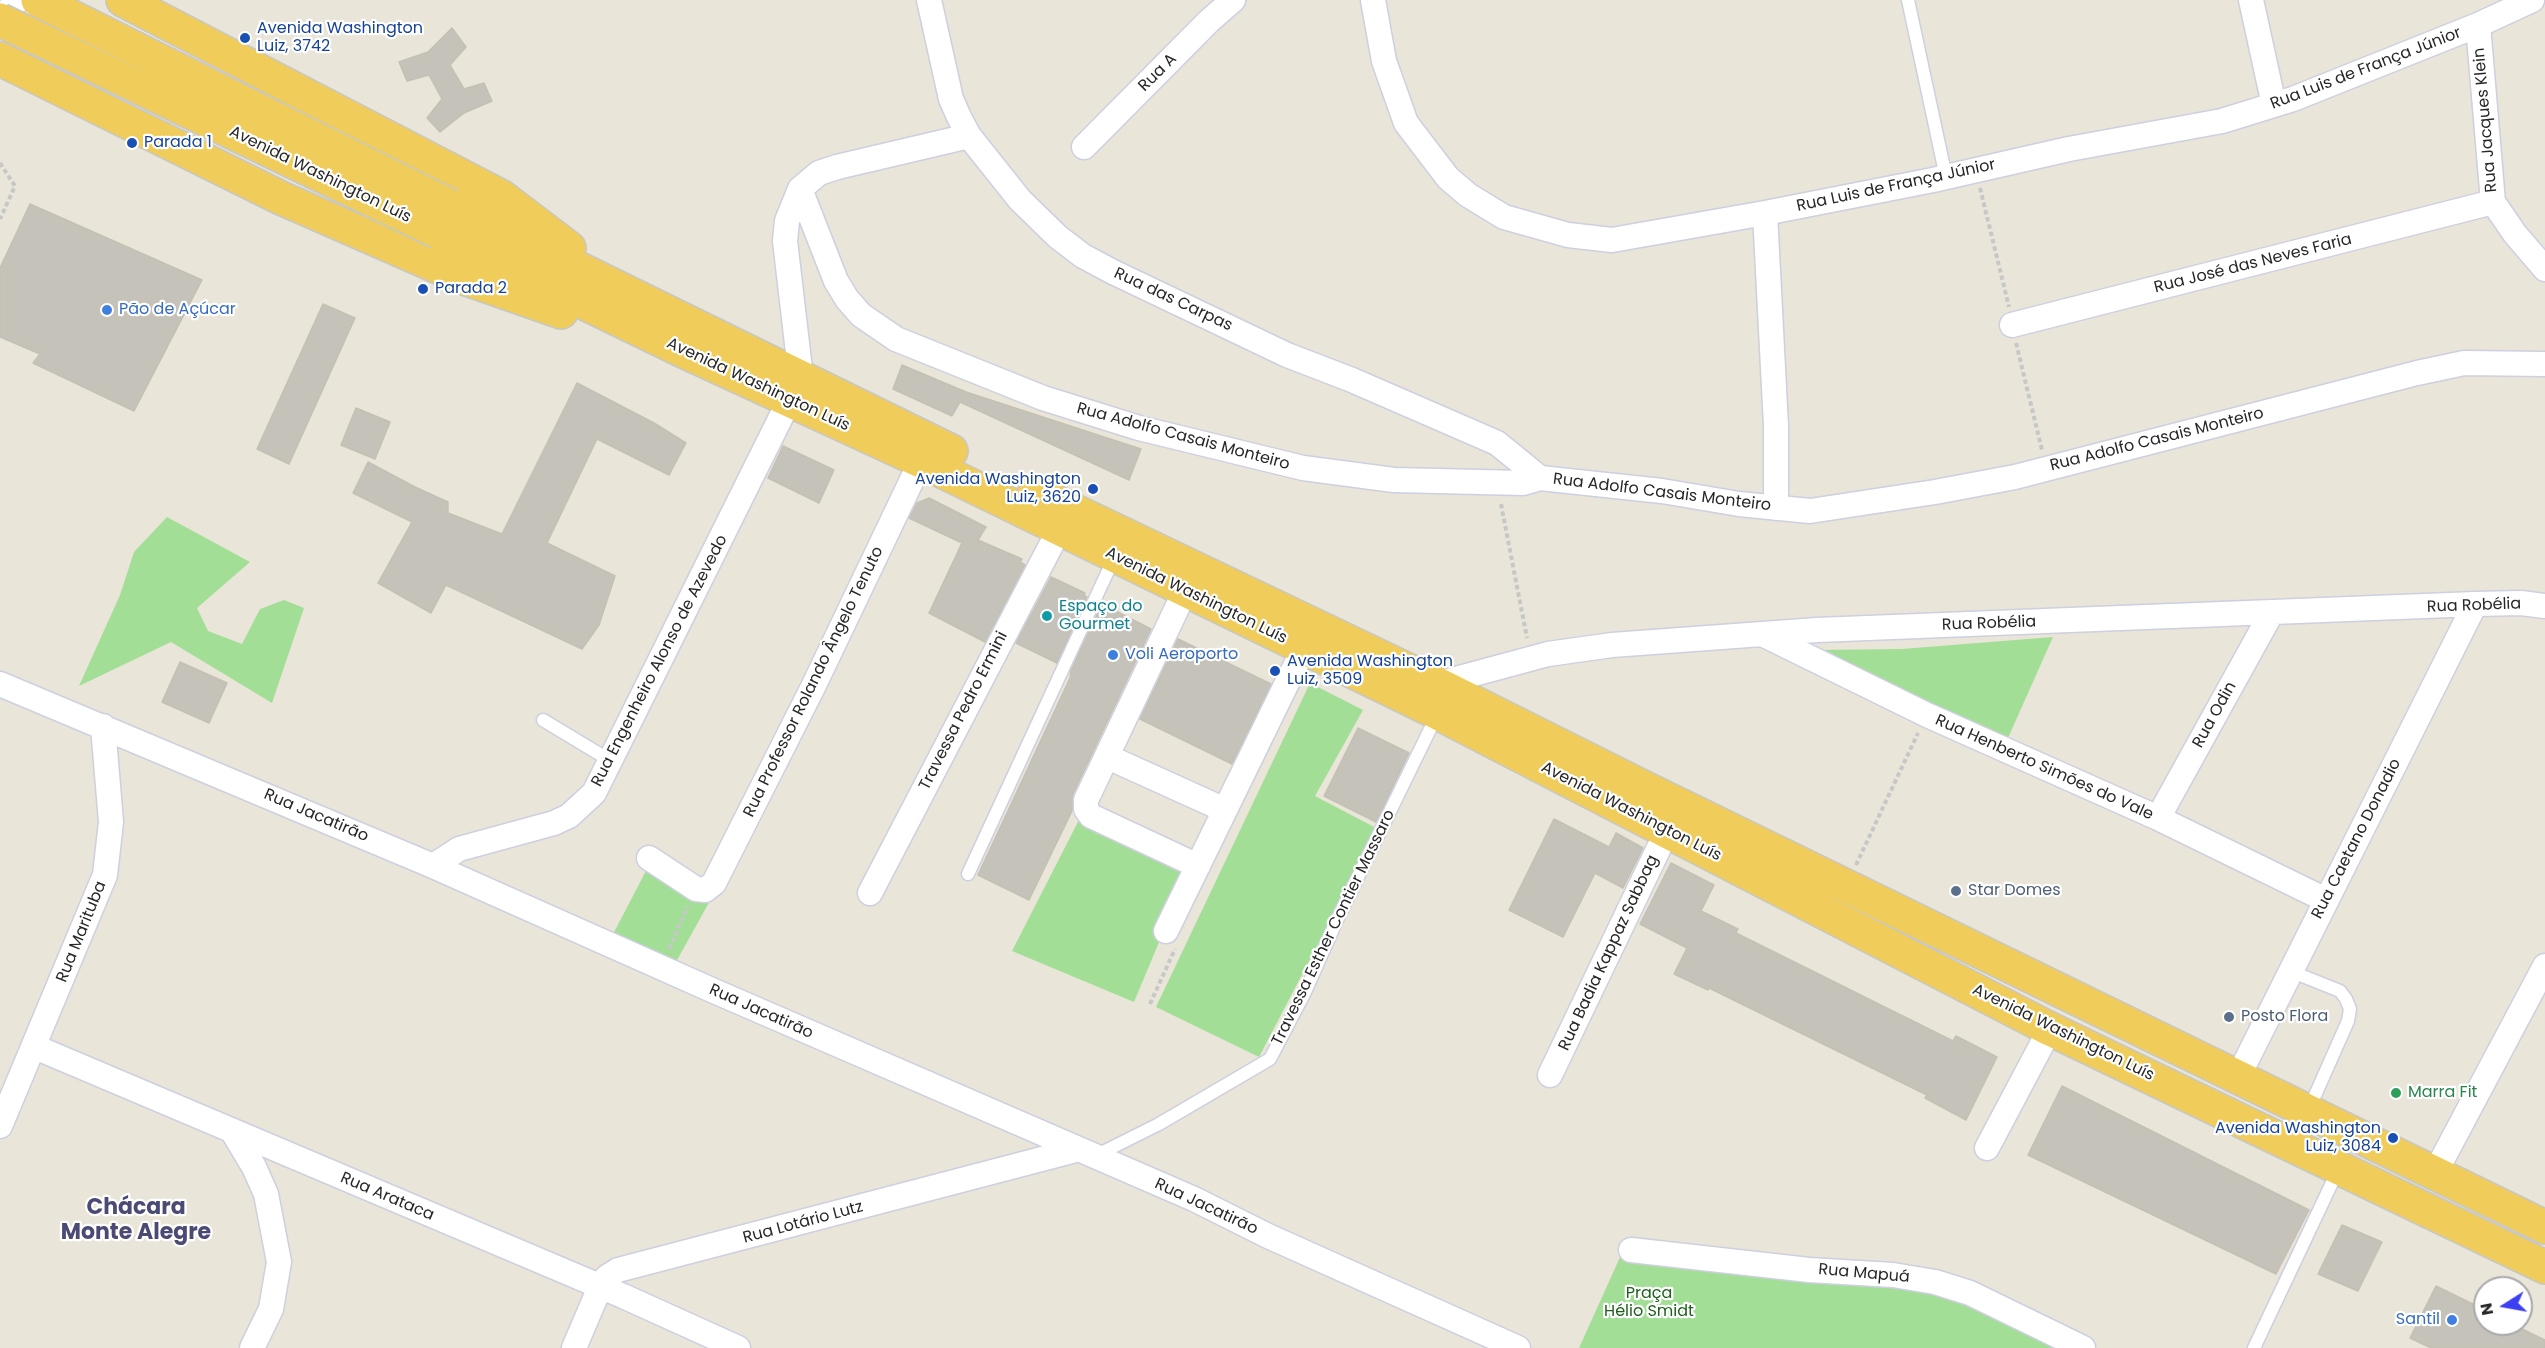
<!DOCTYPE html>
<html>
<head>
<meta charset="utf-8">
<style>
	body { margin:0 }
	#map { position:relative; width:2545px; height:1348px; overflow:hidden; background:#e9e5d9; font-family:Poppins,sans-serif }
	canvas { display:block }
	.north { position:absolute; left:2473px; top:1276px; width:60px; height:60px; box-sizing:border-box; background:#fff; border:2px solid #a9a9a9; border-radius:50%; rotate:259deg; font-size:16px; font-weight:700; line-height:24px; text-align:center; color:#272727 }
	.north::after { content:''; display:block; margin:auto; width:21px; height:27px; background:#3d40f2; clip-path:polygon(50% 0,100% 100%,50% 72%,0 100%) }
</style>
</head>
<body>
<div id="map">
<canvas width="2545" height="1348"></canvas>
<div class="north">N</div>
</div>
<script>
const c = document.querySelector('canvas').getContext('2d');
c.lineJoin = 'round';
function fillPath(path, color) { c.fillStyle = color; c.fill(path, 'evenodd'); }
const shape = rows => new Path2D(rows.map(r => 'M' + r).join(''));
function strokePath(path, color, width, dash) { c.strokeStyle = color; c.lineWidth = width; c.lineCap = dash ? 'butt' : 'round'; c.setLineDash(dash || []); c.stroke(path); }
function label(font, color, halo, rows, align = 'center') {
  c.font = font + ' Poppins,sans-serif'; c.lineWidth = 4.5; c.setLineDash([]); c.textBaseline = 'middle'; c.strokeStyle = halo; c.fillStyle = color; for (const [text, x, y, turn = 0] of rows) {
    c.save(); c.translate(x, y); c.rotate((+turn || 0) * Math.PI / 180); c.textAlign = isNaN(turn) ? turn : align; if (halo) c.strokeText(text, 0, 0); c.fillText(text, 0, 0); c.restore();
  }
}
const green = shape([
	[167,517,250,562,197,608,208,631,242,644,260,609,284,600,304,608,272,703,171,642,79,686,120,595,134,552],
	[2053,637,2008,738,1877,680,1817,650,1902,649],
	[1310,683,1363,710,1315,796,1378,829,1259,1057,1156,1007],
	[1080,818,1190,868,1134,1002,1012,951],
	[648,867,711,899,672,969,611,938],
	[1621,1255,1777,1277,1948,1293,2064,1348,1579,1348]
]);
const building = shape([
	[452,28,466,47,450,65,464,89,484,83,492,101,464,113,440,132,427,118,442,99,429,75,407,81,399,62,428,52,452,28],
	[30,204,202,280,134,411,33,363,40,354,0,337,0,268,30,204],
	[323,304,355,318,289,464,257,449,323,304],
	[902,365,966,392,1141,449,1129,480,960,402,952,416,893,389,902,365],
	[577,383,654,423,686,443,669,475,597,439,547,543,615,576,599,625,582,649,446,585,431,613,378,583,412,522,353,493,368,462,415,487,448,502,448,513,502,534,577,383],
	[356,408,390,422,375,459,341,445,356,408],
	[783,446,834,470,819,503,768,478,783,446],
	[929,498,986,527,978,540,1022,559,1020,562,1025,565,985,642,929,613,962,543,909,518,917,503,929,498],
	[1051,577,1085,593,1084,595,1087,597,1057,663,1016,643,1051,577],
	[1102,604,1151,629,1073,794,1072,811,1029,900,978,875,1070,678,1071,670,1102,604],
	[1178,639,1271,684,1232,764,1140,719,1178,639],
	[180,662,227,683,209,723,162,702,180,662],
	[1358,728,1409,753,1376,822,1324,796,1358,728],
	[1554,819,1609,847,1616,833,1643,848,1623,888,1595,873,1563,937,1509,910,1554,819],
	[1671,863,1714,885,1701,911,1738,929,1736,933,1953,1041,1956,1036,1997,1057,1966,1120,1925,1098,1927,1095,1709,988,1708,990,1674,974,1687,948,1640,924,1671,863],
	[2062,1086,2309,1210,2276,1274,2028,1155,2062,1086],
	[2342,1225,2382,1242,2358,1291,2318,1274,2342,1225],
	[2436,1286,2485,1310,2485,1324,2512,1324,2545,1340,2545,1348,2431,1348,2410,1338,2436,1286]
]);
const path = shape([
	[0,163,15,186,0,219],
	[1980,188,2009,307],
	[2016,343,2042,450],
	[1501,504,1527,638],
	[1856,865,1918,733],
	[669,949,688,906],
	[1150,1004,1175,949]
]);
const service = shape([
	[1908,0,1946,177],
	[543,720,611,761],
	[968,874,1114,558],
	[2290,971,2340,991,2346,999,2350,1009,2348,1021,2309,1109],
	[1095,1156,1159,1124,1270,1059,1305,992,1337,920,1437,715],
	[2254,1348,2338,1170]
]);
const minor = shape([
	[929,0,951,99,959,117,969,136,1020,200,1058,237,1083,256,1113,272,1287,355,1352,380,1497,443,1540,478],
	[1373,0,1384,61,1406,123,1448,178,1468,195,1504,217,1568,235,1612,240,1765,213,1933,180,2069,149,2222,121,2293,99,2478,25,2532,0],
	[2251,0,2274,105],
	[0,19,18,0],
	[2478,25,2493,202,2515,234,2545,269],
	[1084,147,1209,21,1233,0],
	[800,189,836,281,847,299,861,315,896,339,1043,398,1139,428,1303,468,1394,480,1523,483,1540,478,1662,491,1739,504,1810,511,1935,492,2015,477,2417,373,2464,363,2545,364],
	[1765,213,1776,426,1776,508],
	[2012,325,2493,202],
	[801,378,785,241,787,221,800,189,819,173,837,167,969,136],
	[1185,591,1086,800,1086,809,1091,816,1198,866],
	[1764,635,1927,715,2158,818,2326,900],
	[0,684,433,866,714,991,1194,1199,1268,1236,1518,1348],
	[1437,684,1548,654,1612,645,1817,630,2475,604,2521,603,2545,606],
	[1108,757,1225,810],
	[2158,818,2272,612],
	[649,858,696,889,705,890,714,883,814,685,921,461],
	[433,866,459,849,554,823,569,816,594,793,789,401],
	[870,893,1059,530],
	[1166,931,1304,648],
	[35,1047,623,1296,738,1348],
	[1550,1075,1667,831],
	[2239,1075,2475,604],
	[0,1126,105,875,111,822,103,726],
	[233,1132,254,1167,266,1194,279,1262,271,1309,252,1348],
	[1987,1148,2050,1029],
	[2435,1173,2545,966],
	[1631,1250,1809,1270,1893,1275,1935,1282,1970,1293,2083,1348],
	[574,1348,600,1287,607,1277,618,1270,1076,1150]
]);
const trunk = shape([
	[123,0,502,197,569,248],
	[0,59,281,198,461,277,561,312],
	[451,206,951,451],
	[438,232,681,350,921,461,1438,713,2050,1029,2545,1267],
	[1035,492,1437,684,1645,788,2545,1227]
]);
const trunkBridge = shape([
	[38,0,451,206],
	[0,20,438,232]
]);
const markers = [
	[245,38,6,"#1a4fb4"],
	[132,143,6,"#1a4fb4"],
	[423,289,6,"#1a4fb4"],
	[107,310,6,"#3f7fe0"],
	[1093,489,6,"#1a4fb4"],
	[1047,616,6,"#0f9aa8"],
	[1113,655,6,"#3f7fe0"],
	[1275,671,6,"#1a4fb4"],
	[1956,891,6,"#5c6f8a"],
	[2229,1017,6,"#5c6f8a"],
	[2396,1093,6,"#2e9e5b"],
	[2393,1138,6,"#1a4fb4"],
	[2452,1320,6,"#3f7fe0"]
];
const transitNames = [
	["Avenida Washington",257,29],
	["Luiz, 3742",257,47],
	["Parada 1",144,143],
	["Parada 2",435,289],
	["Avenida Washington",1081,480,"right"],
	["Luiz, 3620",1081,498,"right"],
	["Avenida Washington",1287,662],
	["Luiz, 3509",1287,680],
	["Avenida Washington",2381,1129,"right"],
	["Luiz, 3084",2381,1147,"right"]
];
const streetNames = [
	["Rua Luis de França Júnior",2366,69,-21],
	["Rua A",1158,73,-45],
	["Rua Jacques Klein",2486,120,-95],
	["Avenida Washington Luís",320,175,26],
	["Rua Luis de França Júnior",1896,186,-12],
	["Rua José das Neves Faria",2253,264,-14],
	["Rua das Carpas",1173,300,25],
	["Avenida Washington Luís",758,385,25],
	["Rua Adolfo Casais Monteiro",1183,437,15],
	["Rua Adolfo Casais Monteiro",2157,440,-14],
	["Rua Adolfo Casais Monteiro",1662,493,7],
	["Avenida Washington Luís",1196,596,26],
	["Rua Robélia",2474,606,-2],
	["Rua Robélia",1989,624,-2],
	["Rua Engenheiro Alonso de Azevedo",660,661,-63],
	["Rua Professor Rolando Ângelo Tenuto",814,682,-64],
	["Travessa Pedro Ermini",964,711,-63],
	["Rua Odin",2215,715,-61],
	["Rua Henberto Simões do Vale",2044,768,24],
	["Avenida Washington Luís",1631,812,27],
	["Rua Jacatirão",316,816,23],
	["Rua Caetano Donadio",2357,839,-63],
	["Travessa Esther Contier Massaro",1334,928,-64],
	["Rua Marituba",82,932,-68],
	["Rua Badia Kappaz Sabbag",1609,953,-65],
	["Rua Jacatirão",761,1012,24],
	["Avenida Washington Luís",2063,1033,26],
	["Rua Arataca",387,1197,23],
	["Rua Jacatirão",1206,1207,25],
	["Rua Lotário Lutz",803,1223,-15],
	["Rua Mapuá",1864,1274,5]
];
const shopNames = [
	["Pão de Açúcar",119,310],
	["Voli Aeroporto",1125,655],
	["Santil",2440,1320,"right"]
];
const cultureNames = [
	["Espaço do",1059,607],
	["Gourmet",1059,625]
];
const serviceNames = [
	["Star Domes",1968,891],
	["Posto Flora",2241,1017]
];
const leisureNames = [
	["Marra Fit",2408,1093]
];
const parkNames = [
	["Praça",1649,1294],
	["Hélio Smidt",1649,1312]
];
const districtNames = [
	["Chácara",136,1208],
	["Monte Alegre",136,1233]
];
fillPath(green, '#a3de97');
fillPath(building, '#c4c2b9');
strokePath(building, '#c4c1b3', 1.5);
strokePath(service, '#cecfe0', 15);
strokePath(minor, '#cecfe0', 27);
strokePath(trunk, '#c7c7c7', 36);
strokePath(path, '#c7c7c7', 4, [4.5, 3]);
strokePath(service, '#fff', 12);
strokePath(minor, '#fff', 24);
strokePath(trunk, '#f0cd5a', 33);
strokePath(trunkBridge, '#c7c7c7', 36, []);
strokePath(trunkBridge, '#f0cd5a', 33);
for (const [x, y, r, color] of markers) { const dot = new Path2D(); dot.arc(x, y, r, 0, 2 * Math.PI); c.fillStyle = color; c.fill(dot); strokePath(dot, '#fff', 2); }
label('16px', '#164399', '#fff', transitNames, 'left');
label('16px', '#272727', '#fff', streetNames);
label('16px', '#366cbe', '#fff', shopNames, 'left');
label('16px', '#0d838f', '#fff', cultureNames, 'left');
label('16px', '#4e5e75', '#fff', serviceNames, 'left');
label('16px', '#27864d', '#fff', leisureNames, 'left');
label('16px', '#1e601c', '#fff', parkNames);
label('bold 22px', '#4a4a75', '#fff', districtNames);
</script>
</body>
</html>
